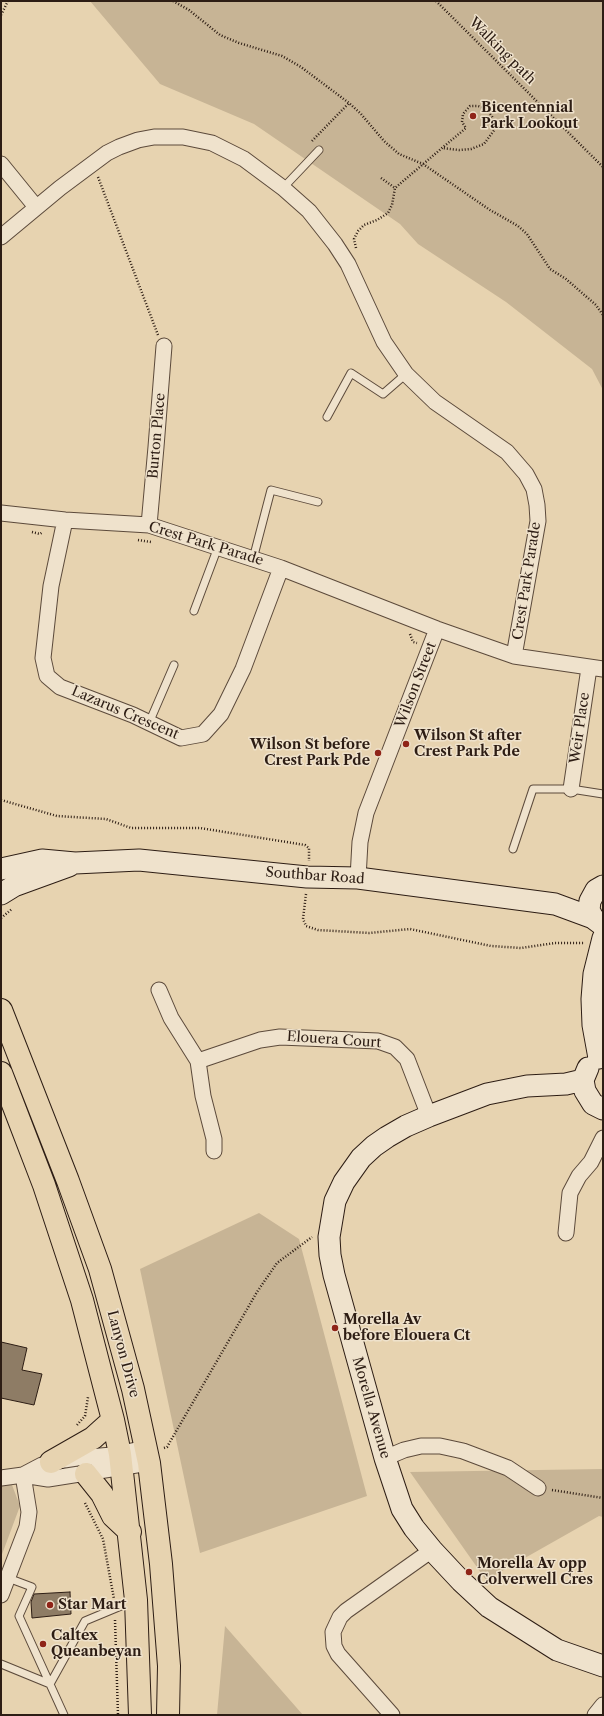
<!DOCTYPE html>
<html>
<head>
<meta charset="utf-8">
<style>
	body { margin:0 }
	#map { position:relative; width:604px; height:1716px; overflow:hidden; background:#e7d3b0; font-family:"Libre Caslon Text",serif }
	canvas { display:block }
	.frame { position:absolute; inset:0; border:2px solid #2d1d14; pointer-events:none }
</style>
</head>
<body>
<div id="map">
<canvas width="604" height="1716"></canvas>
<div class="frame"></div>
</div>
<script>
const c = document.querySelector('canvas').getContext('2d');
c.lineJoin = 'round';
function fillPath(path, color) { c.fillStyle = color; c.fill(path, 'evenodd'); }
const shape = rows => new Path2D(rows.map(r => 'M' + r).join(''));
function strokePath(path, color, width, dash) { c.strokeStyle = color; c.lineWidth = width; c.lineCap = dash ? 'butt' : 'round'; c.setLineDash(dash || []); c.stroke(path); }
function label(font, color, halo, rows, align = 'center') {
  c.font = font + ' "Libre Caslon Text",serif'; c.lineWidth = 3; c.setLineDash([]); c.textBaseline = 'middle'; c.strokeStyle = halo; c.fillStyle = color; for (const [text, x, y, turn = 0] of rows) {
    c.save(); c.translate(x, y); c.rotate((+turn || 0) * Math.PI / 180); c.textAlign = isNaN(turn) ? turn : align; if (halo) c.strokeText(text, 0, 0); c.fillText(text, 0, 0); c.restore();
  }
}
const green = shape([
	[90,1,603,1,603,390,592,369,506,302,418,244,400,224,254,124,160,84],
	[259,1213,299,1239,367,1496,200,1553,140,1269],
	[603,1469,603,1517,599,1516,486,1580,410,1472],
	[1,1485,12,1485,20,1506,1,1557],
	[225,1626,303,1715,217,1715]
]);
const building = shape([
	[1,1342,27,1348,22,1370,42,1374,34,1405,1,1398,1,1342],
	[70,1592,71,1614,32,1618,31,1602,34,1594,70,1592]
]);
const path = shape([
	[173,1,189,10,220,35,239,43,282,56,301,67,349,103,361,114,384,141,399,154,423,164,490,210,518,226,527,234,550,269,566,279,596,305,603,315],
	[436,1,603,167],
	[1,15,8,1],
	[312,141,349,103],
	[98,177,158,335],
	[381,178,395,188],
	[356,248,354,239,358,231,364,225,377,220,388,213,392,205,395,188,442,148,466,128,462,122,463,114,470,106,478,106,487,109,493,118,495,129,484,144,471,149,459,150,442,148],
	[32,532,40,534,43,532],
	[138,540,151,542],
	[410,634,413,642,417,643],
	[1,800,57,816,106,819,131,828,200,828,305,845,309,848,309,861],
	[306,894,303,919,306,926,318,930,369,933,410,929,491,946,521,948,555,943,585,943],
	[1,918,12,909],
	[77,1425,85,1416,88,1397],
	[164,1448,167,1447,257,1292,277,1263,312,1237],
	[552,1490,603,1498],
	[85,1503,103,1539,114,1599],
	[115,1620,118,1715]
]);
const lane = shape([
	[283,188,319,150],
	[327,417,351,373,383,394,406,374],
	[253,559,271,490,318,502],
	[194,611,218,547],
	[149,723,174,665],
	[513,849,533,789,571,789,603,794],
	[8,1578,32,1587,19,1616,64,1715],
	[1,1664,50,1684],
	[50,1684,85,1621,133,1601]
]);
const street = shape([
	[1,164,36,207],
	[1,237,60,188,107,153,119,147,138,140,154,137,183,137,212,143,244,159,283,188,309,211,335,244,348,264,384,342,406,374,435,402,507,452,526,474,534,489,537,505,538,521,514,656],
	[1,513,65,520,149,525,281,568,437,629,514,656,603,669],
	[65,520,51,586,43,658,47,676,60,687,133,715,181,738,203,734,221,714,243,669,281,568],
	[149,525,156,447,164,346],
	[571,789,589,668],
	[358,878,360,842,366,813,437,629],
	[159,990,171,1018,198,1061,203,1096,214,1139,214,1151],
	[198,1061,260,1040,280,1037,378,1041,395,1047,407,1059,429,1116],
	[566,1233,570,1193,579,1176,591,1162,603,1138],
	[385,1458,404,1450,421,1446,440,1446,463,1451,508,1468,538,1488],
	[23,1475,42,1465,51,1462,77,1458,112,1455,146,1448],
	[1,1478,23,1475,48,1479,149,1463],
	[1,1595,27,1527,29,1512,23,1475],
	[392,1715,338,1654,334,1646,333,1632,340,1617,346,1611,432,1550],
	[595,1715,603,1705]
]);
const secondary = shape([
	[1,869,42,860,75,863,139,860,307,877,358,878,555,904,593,918],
	[1,894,14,886,69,866],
	[601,924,593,918,589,910,590,901,596,890,603,886],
	[599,1058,593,1025,592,999,594,974,603,938],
	[588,1068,583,1080,585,1091,593,1104,603,1109],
	[583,1080,566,1084,527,1086,487,1094,429,1116,406,1126,387,1137,374,1146,361,1158,344,1182,335,1201,329,1237,330,1255,334,1275,385,1458,402,1509,414,1528,432,1550,461,1581,489,1607,557,1650,603,1666]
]);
const primary = shape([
	[1,1010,68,1181,100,1269,133,1389,149,1463,161,1564,169,1666,168,1715],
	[1,1073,44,1185,82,1300,113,1420,120,1454,136,1600,140,1715],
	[51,1462,93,1438,113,1420],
	[86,1474,102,1494,113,1516,130,1532]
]);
const markers = [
	[473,116,4,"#8f2418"],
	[406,744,4,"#8f2418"],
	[378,753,4,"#8f2418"],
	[335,1328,4,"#8f2418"],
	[469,1572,4,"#8f2418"],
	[50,1605,4,"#8f2418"],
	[43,1644,4,"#8f2418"]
];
const streetNames = [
	["Walking path",502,51,45],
	["Burton Place",157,436,-85],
	["Crest Park Parade",206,544,17],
	["Crest Park Parade",527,581,-81],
	["Wilson Street",416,685,-69],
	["Lazarus Crescent",125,713,23],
	["Weir Place",580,728,-82],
	["Southbar Road",315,876,4],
	["Elouera Court",334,1040,4],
	["Lanyon Drive",123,1354,75],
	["Morella Avenue",371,1408,74]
];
const poiNames = [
	["Bicentennial",481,108],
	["Park Lookout",481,124],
	["Wilson St after",414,736],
	["Crest Park Pde",414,752],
	["Wilson St before",370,745,"right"],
	["Crest Park Pde",370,761,"right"],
	["Morella Av",343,1320],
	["before Elouera Ct",343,1336],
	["Morella Av opp",477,1564],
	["Colverwell Cres",477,1580],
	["Star Mart",58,1605],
	["Caltex",51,1636],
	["Queanbeyan",51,1652]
];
fillPath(green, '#c7b495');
fillPath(building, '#8e7c65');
strokePath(building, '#2d1d14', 1);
strokePath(lane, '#5c4a3b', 9);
strokePath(street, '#5c4a3b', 17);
strokePath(secondary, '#2d1d14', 23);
strokePath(primary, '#2d1d14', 24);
strokePath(path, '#2d1d14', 2.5, [1, 2]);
strokePath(lane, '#efe2cc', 7);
strokePath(street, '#efe2cc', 15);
strokePath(secondary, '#efe2cc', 21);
strokePath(primary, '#e7d3b0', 22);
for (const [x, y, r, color] of markers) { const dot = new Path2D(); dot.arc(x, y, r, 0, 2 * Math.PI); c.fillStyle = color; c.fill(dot); strokePath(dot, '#efe2cc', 1.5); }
label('14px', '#2d1d14', '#efe2cc', streetNames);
label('bold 14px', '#2d1d14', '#efe2cc', poiNames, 'left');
</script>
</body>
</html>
